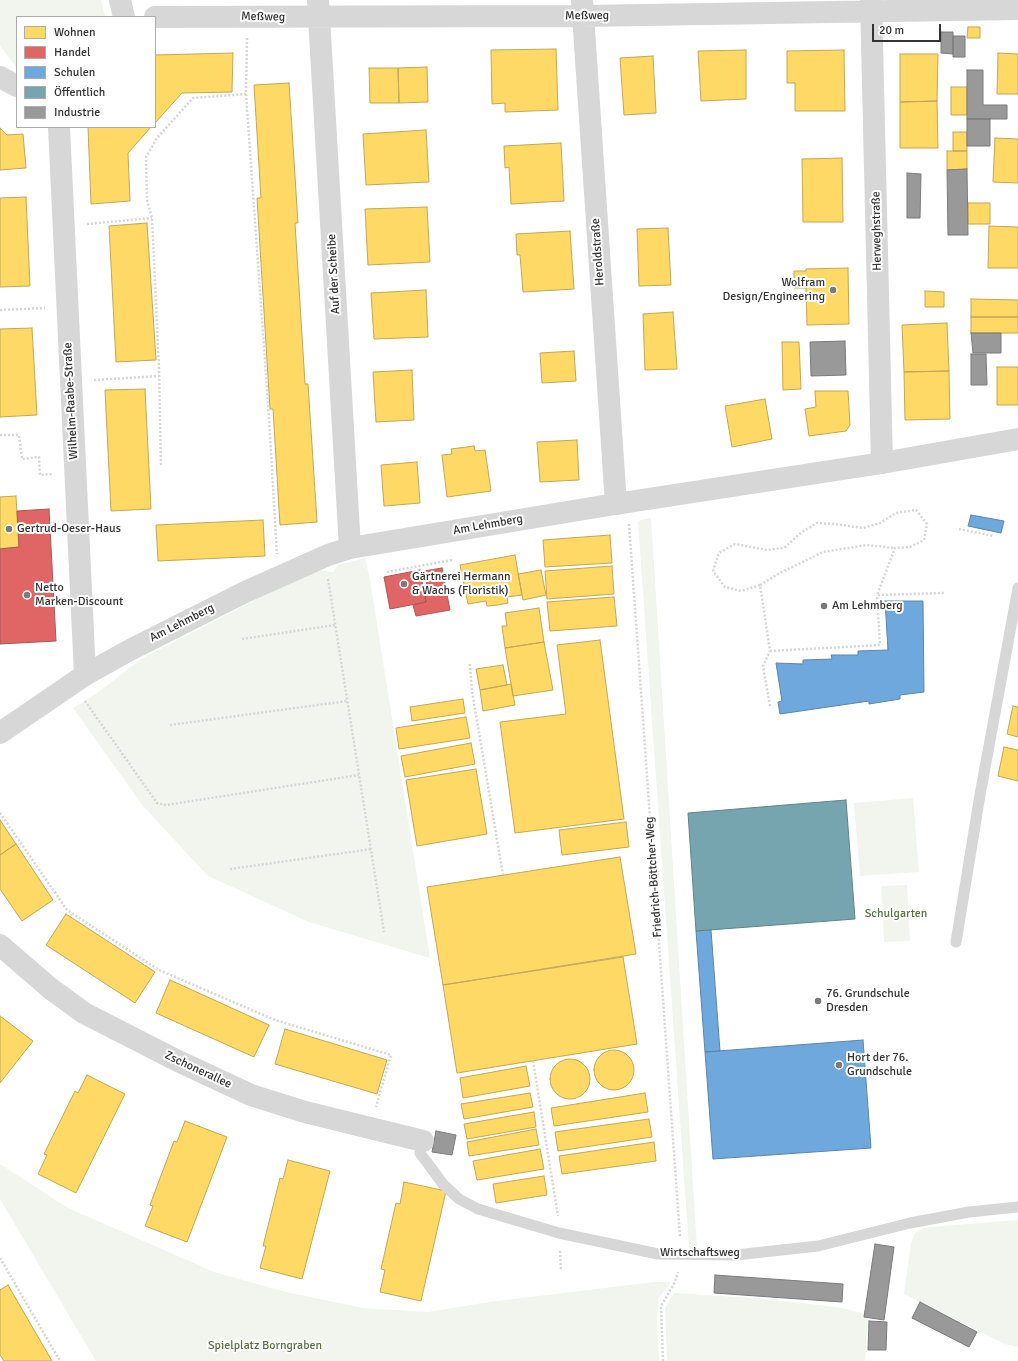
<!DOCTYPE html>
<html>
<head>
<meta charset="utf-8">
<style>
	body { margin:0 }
	#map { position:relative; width:1018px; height:1361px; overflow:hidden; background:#fff; font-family:Signika,sans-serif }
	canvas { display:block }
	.legend { position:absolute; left:16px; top:16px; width:140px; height:112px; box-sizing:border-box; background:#fff; border:1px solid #adadad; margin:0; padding:5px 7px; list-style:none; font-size:12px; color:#333 }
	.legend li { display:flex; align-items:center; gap:8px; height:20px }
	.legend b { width:20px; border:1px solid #adadad }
	.scale { position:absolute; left:872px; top:24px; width:69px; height:18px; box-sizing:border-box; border:2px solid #333; border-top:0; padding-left:5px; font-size:12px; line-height:14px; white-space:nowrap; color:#333; -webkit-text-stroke:3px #fff; paint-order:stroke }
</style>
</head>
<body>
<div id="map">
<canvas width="1018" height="1361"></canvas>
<ul class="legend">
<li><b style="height:11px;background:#ffd966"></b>Wohnen</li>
<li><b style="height:11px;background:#e06666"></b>Handel</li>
<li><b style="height:11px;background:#6fa8dc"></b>Schulen</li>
<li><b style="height:11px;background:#76a5af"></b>Öffentlich</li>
<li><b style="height:11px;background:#999"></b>Industrie</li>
</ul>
<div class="scale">20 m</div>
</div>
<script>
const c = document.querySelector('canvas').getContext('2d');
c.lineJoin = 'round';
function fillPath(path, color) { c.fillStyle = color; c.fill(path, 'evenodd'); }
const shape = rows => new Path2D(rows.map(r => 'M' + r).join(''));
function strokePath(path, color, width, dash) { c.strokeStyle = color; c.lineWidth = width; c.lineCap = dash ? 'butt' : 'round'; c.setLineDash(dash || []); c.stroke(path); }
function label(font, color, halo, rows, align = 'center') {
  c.font = font + ' Signika,sans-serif'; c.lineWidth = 4; c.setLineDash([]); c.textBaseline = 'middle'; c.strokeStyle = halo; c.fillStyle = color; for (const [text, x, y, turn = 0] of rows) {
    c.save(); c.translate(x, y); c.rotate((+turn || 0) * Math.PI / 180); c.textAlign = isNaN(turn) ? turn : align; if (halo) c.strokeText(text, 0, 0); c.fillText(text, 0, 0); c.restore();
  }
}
const green = shape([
	[101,0,105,17,17,17,17,68,0,46,0,0],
	[651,518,697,1248,689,1248,638,521],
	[365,558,370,580,430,958,309,922,208,876,143,806,73,708,96,694,141,659,276,589,318,570,333,572,338,565],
	[913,798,919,872,860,876,854,803],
	[907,885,910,941,884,942,881,886],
	[0,1164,68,1208,214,1272,286,1292,363,1308,428,1312,489,1302,654,1282,671,1282,658,1299,657,1322,659,1361,96,1361,0,1199],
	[1018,1220,1018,1347,1005,1344,904,1294,911,1243,915,1233,924,1228,944,1226],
	[674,1293,769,1299,842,1308,868,1315,865,1361,667,1361,665,1308]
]);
const homes = shape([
	[968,27,980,27,980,38,967,38,968,27],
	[556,49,558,110,505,112,505,103,492,104,491,50,556,49],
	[746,50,746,99,701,101,698,51,746,50],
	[844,50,845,111,795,111,795,83,787,83,787,51,844,50],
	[233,53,232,92,182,93,155,123,155,55,233,53],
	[998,53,1018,54,1018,94,997,94,998,53],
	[900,54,938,54,937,101,900,102,900,54],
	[653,56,656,113,624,115,620,58,653,56],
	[427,67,428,102,399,103,398,68,427,67],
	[369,68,398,68,399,103,370,103,369,68],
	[289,83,298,223,295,223,305,384,308,384,317,522,280,525,273,409,270,409,257,198,261,198,254,85,289,83],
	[951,87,967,87,967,115,951,115,951,87],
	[937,101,938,148,900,148,900,102,937,101],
	[88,127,151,127,128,153,130,201,91,204,88,127],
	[0,128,7,135,23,134,26,168,0,170,0,128],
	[426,130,429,182,366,185,363,134,426,130],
	[953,132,967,132,967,151,953,151,953,132],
	[995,138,1018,139,1018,183,993,182,995,138],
	[561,143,564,201,511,204,509,167,505,168,504,146,561,143],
	[947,151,967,151,967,169,947,170,947,151],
	[842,158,843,222,803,222,802,159,842,158],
	[26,197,30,286,0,287,0,198,26,197],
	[968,203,990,203,990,224,968,224,968,203],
	[427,207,430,262,368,265,365,209,427,207],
	[147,223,156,360,116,362,109,226,147,223],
	[989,226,1018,227,1018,268,988,268,989,226],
	[668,228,671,285,639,286,637,229,668,228],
	[570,231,574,289,523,292,520,255,517,255,516,234,570,231],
	[848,268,849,324,807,325,806,288,794,288,794,271,806,271,806,269,848,268],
	[426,290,428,337,374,339,371,293,426,290],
	[925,291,944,292,944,307,925,307,925,291],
	[971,299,1018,300,1018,317,971,317,971,299],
	[673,312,677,369,645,370,643,314,673,312],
	[971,317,1018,317,1018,333,971,333,971,317],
	[947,323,949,371,904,372,902,325,947,323],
	[32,328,37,415,0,417,0,329,32,328],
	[782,342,799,342,801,389,783,390,782,342],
	[574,351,576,381,542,383,540,353,574,351],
	[997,367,1018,367,1018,405,997,405,997,367],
	[412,370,414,420,376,422,373,372,412,370],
	[949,371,950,419,905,420,904,372,949,371],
	[145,389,151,509,111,511,105,390,145,389],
	[815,391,848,391,850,425,846,431,809,436,805,409,816,407,815,391],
	[765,399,772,439,732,447,725,406,765,399],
	[577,440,579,480,540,482,537,442,577,440],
	[474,446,475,451,485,450,491,491,447,497,442,455,452,454,451,449,474,446],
	[417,462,420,503,384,506,381,465,417,462],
	[16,496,19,547,0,549,0,497,16,496],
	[263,520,265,556,158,561,156,525,263,520],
	[610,535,612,563,545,567,543,540,610,535],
	[515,555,522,595,507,597,508,603,498,605,487,606,486,601,468,604,460,565,515,555],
	[612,566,614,594,547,599,545,571,612,566],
	[541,570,546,595,523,600,518,574,541,570],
	[614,597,617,626,550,631,547,602,614,597],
	[539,608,544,642,505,648,502,626,507,626,505,613,539,608],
	[600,640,624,819,515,833,500,722,566,714,557,645,600,640],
	[544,642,553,690,513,696,505,648,544,642],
	[503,665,507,685,480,690,476,669,503,665],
	[511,684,515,705,483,711,480,690,511,684],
	[463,699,465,713,412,721,410,707,463,699],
	[1013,706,1018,707,1018,737,1007,734,1013,706],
	[466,717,470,738,399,749,396,728,466,717],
	[471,743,475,764,405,777,401,756,471,743],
	[1004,747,1018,750,1018,781,998,776,1004,747],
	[476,769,487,834,417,846,406,780,476,769],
	[0,820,16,844,0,855,0,820],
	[626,822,629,847,562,855,559,830,626,822],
	[16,844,53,900,22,921,0,889,0,855,16,844],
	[620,857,636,954,443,985,427,887,620,857],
	[66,914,155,972,135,1003,46,945,66,914],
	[623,957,637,1044,457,1073,443,985,623,957],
	[170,980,269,1025,254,1057,156,1013,170,980],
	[0,1016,33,1041,0,1083,0,1016],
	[285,1029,387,1060,377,1094,275,1064,285,1029],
	'594 1070a20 20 0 1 1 40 0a20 20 0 1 1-40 0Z',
	'550 1079a20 20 0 1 1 40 0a20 20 0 1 1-40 0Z',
	[526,1066,530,1086,463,1098,460,1078,526,1066],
	[87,1075,125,1094,76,1193,38,1174,47,1155,44,1154,75,1091,78,1093,87,1075],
	[530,1093,533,1107,464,1119,461,1104,530,1093],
	[645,1093,648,1112,554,1126,551,1108,645,1093],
	[534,1112,536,1127,467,1139,464,1124,534,1112],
	[649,1119,652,1137,558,1151,555,1132,649,1119],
	[185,1121,227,1137,187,1242,145,1226,153,1206,150,1205,174,1141,177,1142,185,1121],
	[536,1129,539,1145,469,1156,467,1142,536,1129],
	[654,1142,656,1161,562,1174,559,1156,654,1142],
	[540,1149,544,1169,477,1180,473,1161,540,1149],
	[288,1160,330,1171,302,1279,260,1268,266,1246,263,1246,280,1178,283,1179,288,1160],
	[544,1176,547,1195,496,1203,493,1184,544,1176],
	[404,1182,446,1191,421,1301,380,1292,385,1270,381,1269,396,1203,400,1204,404,1182],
	[8,1285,52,1361,4,1361,0,1355,0,1290,8,1285]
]);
const shops = shape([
	[49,509,56,641,0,644,0,549,19,547,17,511,49,509],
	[442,568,450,610,416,616,413,605,426,602,424,591,428,590,424,571,442,568],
	[420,570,426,602,390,609,384,577,420,570]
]);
const schools = shape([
	[971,515,1004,521,1001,533,968,526,971,515],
	[885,601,923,601,924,692,900,695,900,699,869,704,869,701,780,714,778,702,782,701,776,663,803,664,803,660,832,659,831,655,858,655,858,651,888,650,885,601],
	[711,930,720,1051,705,1052,696,931,711,930],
	[863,1040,871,1148,713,1159,705,1052,863,1040]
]);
const public = shape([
	[846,800,855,919,696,931,688,813,846,800]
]);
const industry = shape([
	[941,32,953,32,953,54,941,53,941,32],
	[953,36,965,36,965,57,953,57,953,36],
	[967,70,983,70,983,105,1007,105,1007,119,967,119,967,70],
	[967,119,990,119,990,146,967,146,967,119],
	[967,169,968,235,948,235,947,170,967,169],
	[907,173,921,174,920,218,907,218,907,173],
	[971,333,1001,333,1001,353,973,353,971,333],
	[845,341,846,375,811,376,810,342,845,341],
	[971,354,986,354,987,385,971,385,971,354],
	[436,1131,456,1135,452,1155,432,1152,436,1131],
	[875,1244,894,1247,884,1320,864,1317,875,1244],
	[715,1275,843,1284,842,1302,714,1293,715,1275],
	[920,1302,977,1332,969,1347,912,1318,920,1302],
	[869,1321,887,1322,886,1350,868,1350,869,1321]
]);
const path = shape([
	[247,38,246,94,269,418,277,554],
	[87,224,152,218],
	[0,310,45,308],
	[94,380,159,376],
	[0,435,19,435,22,459,39,457,40,475,52,474],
	[161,465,159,368,152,218,147,200,146,157,157,138,193,98,246,94],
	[629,524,680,1237],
	[959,529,994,536],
	[387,572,452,560],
	[328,579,384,932],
	[760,585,780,573,823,552,866,545,895,548],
	[242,639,335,625],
	[770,651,880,645,877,595],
	[470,664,472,691,503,875],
	[85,701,157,803,166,805,359,775],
	[770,706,763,666,770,651,760,585,741,591,725,587,713,571,719,553,735,544,767,550,784,548,802,532,817,523,835,524,863,528,880,523,896,513,916,510,927,524,924,540,910,547,895,548,877,595,944,593],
	[170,725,347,701],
	[0,813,67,910,159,970,275,1020,391,1055,376,1107],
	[230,869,372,849],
	[533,1061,558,1216],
	[560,1251,561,1270],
	[0,1258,60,1361],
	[663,1361,661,1306,675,1282,678,1272]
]);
const service = shape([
	[956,942,980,795,1018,588],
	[423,1141,420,1153,443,1184,459,1199,478,1209,559,1233,658,1254,736,1255,818,1246,910,1223,969,1212,1018,1207]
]);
const minor = shape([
	[120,0,124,17],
	[318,0,350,548],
	[582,0,616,504],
	[871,0,882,463],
	[155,17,583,16,1018,9],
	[0,77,17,86],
	[59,127,85,675],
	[0,945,51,989,84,1013,178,1061,251,1095,305,1112,423,1141]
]);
const tertiary = shape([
	[0,733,85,675,128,651,245,592,328,555,350,548,609,505,882,463,1018,439]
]);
const markers = [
	[833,290,4,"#7a7a7a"],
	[9,529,4,"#7a7a7a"],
	[404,584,4,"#7a7a7a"],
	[27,595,4,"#7a7a7a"],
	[824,606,4,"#7a7a7a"],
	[818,1001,4,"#7a7a7a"],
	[839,1065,4,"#7a7a7a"]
];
const streetNames = [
	["Meßweg",587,16,-1],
	["Meßweg",263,17,1],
	["Herweghstraße",877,231,-91],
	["Heroldstraße",598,252,-94],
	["Auf der Scheibe",334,274,-93],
	["Wilhelm-Raabe-Straße",71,401,-93],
	["Am Lehmberg",488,525,-10],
	["Am Lehmberg",182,623,-27],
	["Friedrich-Böttcher-Weg",654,877,-94],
	["Zschonerallee",198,1070,25],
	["Wirtschaftsweg",700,1253]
];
const poiNames = [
	["Wolfram",825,283,"right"],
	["Design/Engineering",825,297,"right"],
	["Gertrud-Oeser-Haus",17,529],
	["Gärtnerei Hermann",412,577],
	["& Wachs (Floristik)",412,591],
	["Netto",35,588],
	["Marken-Discount",35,602],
	["Am Lehmberg",832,606],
	["76. Grundschule",826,994],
	["Dresden",826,1008],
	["Hort der 76.",847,1058],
	["Grundschule",847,1072]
];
const parkNames = [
	["Schulgarten",896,914],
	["Spielplatz Borngraben",265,1346]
];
fillPath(green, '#f1f5ed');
fillPath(homes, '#ffd966');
strokePath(homes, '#c2a757', 1);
fillPath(shops, '#e06666');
strokePath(shops, '#ac5757', 1);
fillPath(schools, '#6fa8dc');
strokePath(schools, '#5d85a9', 1);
fillPath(public, '#76a5af');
strokePath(public, '#62838a', 1);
fillPath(industry, '#999');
strokePath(industry, '#7a7a7a', 1);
strokePath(path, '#d6d6d6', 2.5, [2, 2]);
strokePath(service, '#d7d7d7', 11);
strokePath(minor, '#d7d7d7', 22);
strokePath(tertiary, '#d7d7d7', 22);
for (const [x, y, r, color] of markers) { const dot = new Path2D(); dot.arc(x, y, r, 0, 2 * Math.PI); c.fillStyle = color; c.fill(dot); strokePath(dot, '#fff', 1.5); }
label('12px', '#333', '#fff', streetNames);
label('12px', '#333', '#fff', poiNames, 'left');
label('12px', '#56703f', '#fff', parkNames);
</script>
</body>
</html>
